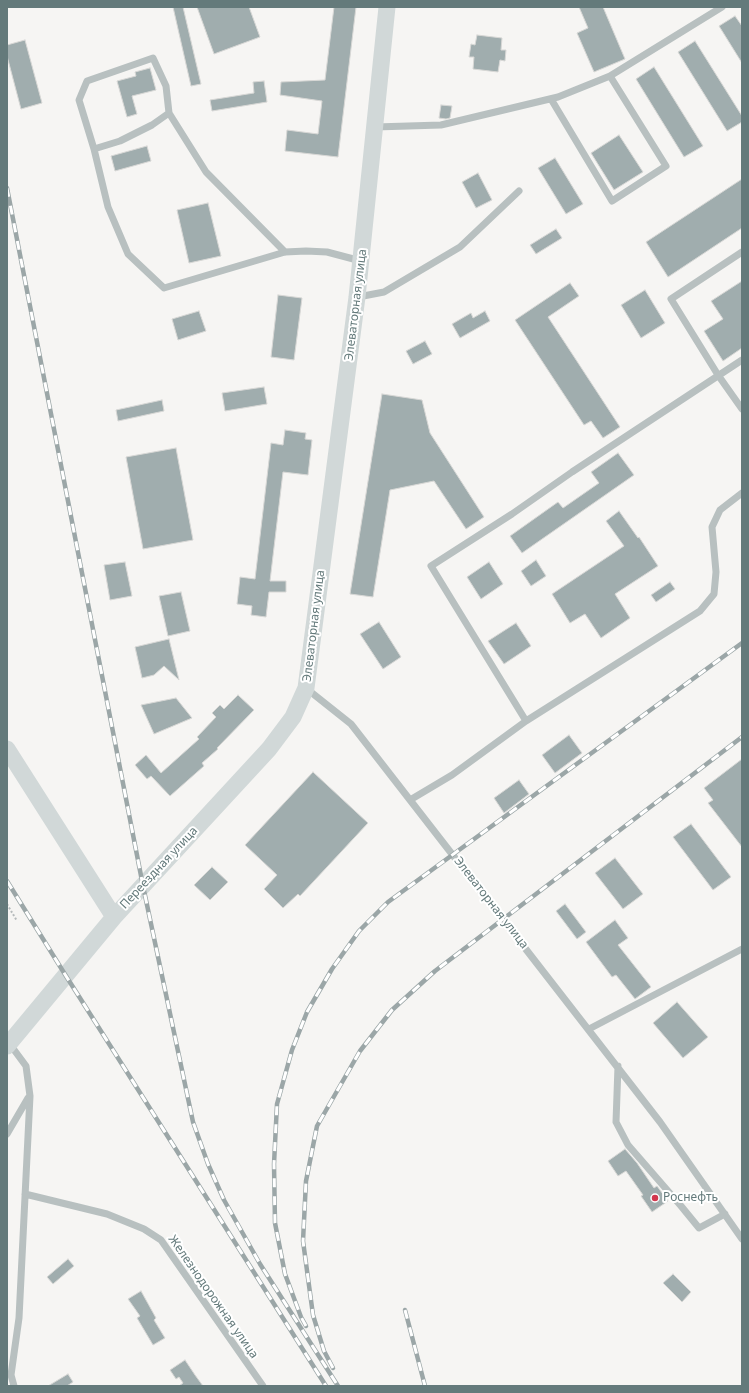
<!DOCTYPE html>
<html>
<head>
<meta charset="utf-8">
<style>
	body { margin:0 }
	#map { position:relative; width:749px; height:1393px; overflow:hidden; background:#f6f5f3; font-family:"Noto Sans",sans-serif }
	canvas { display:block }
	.frame { position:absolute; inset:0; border:8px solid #647a7b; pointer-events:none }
</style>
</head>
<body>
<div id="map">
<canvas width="749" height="1393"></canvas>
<div class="frame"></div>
</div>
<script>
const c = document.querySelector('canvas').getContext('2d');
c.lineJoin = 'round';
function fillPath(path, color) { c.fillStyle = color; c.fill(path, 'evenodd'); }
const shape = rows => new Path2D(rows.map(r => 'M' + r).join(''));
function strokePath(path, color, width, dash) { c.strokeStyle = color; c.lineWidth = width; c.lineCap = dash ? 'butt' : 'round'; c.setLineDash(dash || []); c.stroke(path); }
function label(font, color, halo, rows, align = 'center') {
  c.font = font + ' "Noto Sans",sans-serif'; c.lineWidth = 4; c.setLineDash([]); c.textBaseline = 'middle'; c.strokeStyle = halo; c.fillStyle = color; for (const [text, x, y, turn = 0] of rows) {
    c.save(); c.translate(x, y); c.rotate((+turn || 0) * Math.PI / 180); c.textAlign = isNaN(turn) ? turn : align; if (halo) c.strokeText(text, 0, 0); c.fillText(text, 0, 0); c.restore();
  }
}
const building = shape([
	[173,7,183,7,201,84,191,86,173,7],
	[197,7,249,7,260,37,214,54,197,7],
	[334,7,356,7,338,157,285,151,287,130,318,134,322,101,280,95,281,82,325,80,334,7],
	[579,7,603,7,625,59,594,72,577,33,588,28,579,7],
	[735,16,742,26,742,63,719,26,735,16],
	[477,35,502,38,501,50,506,50,505,61,500,60,498,72,473,69,474,57,469,57,471,44,475,45,477,35],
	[25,40,42,103,21,109,7,56,7,45,25,40],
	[695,41,742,116,742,122,727,131,678,52,695,41],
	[654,67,703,146,684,157,636,79,654,67],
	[150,68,156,90,132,96,137,114,127,117,117,81,136,76,135,72,150,68],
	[264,81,267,102,212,111,210,100,254,93,253,82,264,81],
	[441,105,452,106,450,118,446,119,439,118,441,105],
	[619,135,643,172,614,190,591,153,619,135],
	[147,146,151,161,115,171,111,156,147,146],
	[555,158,583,204,566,214,538,168,555,158],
	[478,173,492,200,476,208,462,182,478,173],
	[742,179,742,228,668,277,646,242,742,179],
	[208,203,221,256,189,263,177,210,208,203],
	[556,229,562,238,536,254,530,245,556,229],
	[742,281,742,348,723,361,704,331,723,319,711,301,742,281],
	[570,283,579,296,548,317,620,427,603,438,591,421,584,425,515,320,570,283],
	[645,290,665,323,641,338,621,305,645,290],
	[278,295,302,298,294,360,271,357,278,295],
	[199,311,206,331,178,340,172,319,199,311],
	[485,311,490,321,460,338,452,324,471,313,473,318,485,311],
	[425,341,432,354,413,364,406,351,425,341],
	[264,387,267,404,225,411,222,393,264,387],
	[382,394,422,400,430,433,484,517,466,529,434,481,390,490,373,597,350,594,382,394],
	[162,400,164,411,118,421,116,410,162,400],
	[285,430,306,433,305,439,312,440,308,475,283,472,270,581,286,581,286,592,269,592,266,617,251,615,252,606,237,604,240,577,255,579,271,443,283,445,285,430],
	[176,448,193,540,143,549,126,457,176,448],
	[618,453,634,475,522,553,510,536,558,502,563,508,599,483,591,472,618,453],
	[619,511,638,538,639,537,658,566,615,594,630,618,601,638,585,614,570,623,552,594,624,546,606,521,619,511],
	[536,560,546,576,531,586,521,571,536,560],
	[125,562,132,596,110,600,104,565,125,562],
	[489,562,503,584,481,599,467,577,489,562],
	[670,582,675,589,656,602,651,595,670,582],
	[181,592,190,631,168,636,159,596,181,592],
	[379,622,401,657,383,669,360,634,379,622],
	[516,623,531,646,504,664,488,641,516,623],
	[169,639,179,680,164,666,154,675,142,678,135,647,169,639],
	[238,695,254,710,217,748,218,749,202,763,204,766,170,796,151,776,147,779,135,765,146,755,161,773,199,739,197,737,216,717,212,713,220,705,224,709,238,695],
	[176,698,192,718,154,734,141,705,176,698],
	[569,735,582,753,555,773,542,755,569,735],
	[742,759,742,847,708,803,713,800,704,788,742,759],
	[313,772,368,823,300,896,298,894,283,908,264,889,277,875,245,845,313,772],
	[519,780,529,794,504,813,494,798,519,780],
	[691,824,731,877,713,890,673,837,691,824],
	[615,858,643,894,623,909,595,873,615,858],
	[212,867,228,882,210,900,194,885,212,867],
	[565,904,586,932,577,939,556,911,565,904],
	[615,920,628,938,618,945,651,987,635,999,616,975,612,977,586,942,615,920],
	[677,1002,708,1037,683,1058,653,1023,677,1002],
	[625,1149,637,1163,654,1188,657,1186,668,1201,652,1212,641,1196,643,1195,626,1171,618,1176,608,1161,625,1149],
	[68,1259,74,1266,53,1284,47,1277,68,1259],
	[673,1274,691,1292,682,1302,663,1283,673,1274],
	[141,1291,156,1318,154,1320,165,1338,153,1345,137,1318,140,1316,128,1299,141,1291],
	[185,1360,195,1375,203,1386,179,1386,183,1383,179,1377,176,1379,170,1370,185,1360],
	[68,1374,73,1382,67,1386,48,1386,68,1374]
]);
const path = shape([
	[7,904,17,921]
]);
const minor = shape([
	[551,99,612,201,666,166,610,76],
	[169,113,206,172,285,252],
	[375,127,441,125,558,97,610,76,722,7],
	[94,149,120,141,152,125,169,113,166,86,153,58,87,81,79,100,94,149,108,207,128,254,164,288,285,252,306,251,327,252,361,261],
	[742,252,671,299,718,375,742,409],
	[358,297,384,292,460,247,519,191],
	[307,689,351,724,660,1122,742,1239],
	[526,721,431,566,512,514,572,472,742,360],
	[410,800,452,775,526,721,700,611,714,594,716,572,712,527,720,510,742,493],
	[589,1029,742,949],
	[9,1043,26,1066,30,1096,19,1318,11,1375,14,1386],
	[618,1066,616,1122,628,1145,681,1206,699,1228,725,1214],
	[7,1134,28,1098],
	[25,1194,107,1214,144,1229,161,1240,263,1386]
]);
const major = shape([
	[7,749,114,917],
	[7,1046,114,917,269,749,293,717,306,688,357,297,387,7]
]);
const rail = shape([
	[7,188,143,886,193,1122,208,1164,224,1200,260,1264,338,1386],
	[7,881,66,976,326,1386],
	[405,1310,425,1386],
	[306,1326,301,1317,285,1274,275,1223,274,1164,277,1104,292,1050,307,1012,332,969,359,931,388,902,742,643],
	[333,1368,324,1351,313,1315,303,1241,306,1181,317,1126,360,1051,392,1010,435,971,742,737]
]);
const markers = [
	[655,1198,4,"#d2364d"]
];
const streetNames = [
	["Элеваторная улица",356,305,-83],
	["Элеваторная улица",314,626,-83],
	["Переездная улица",159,868,-47],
	["Элеваторная улица",491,903,52],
	["Железнодорожная улица",213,1297,55]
];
const poiNames = [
	["Роснефть",663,1198]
];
fillPath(building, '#a0adae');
strokePath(building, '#d7d7d5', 1);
strokePath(path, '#b5babb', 2, [2, 2]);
strokePath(minor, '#b8c0c0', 7);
strokePath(major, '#d1d8d8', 17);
strokePath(rail, '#9ba6a7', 4.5);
strokePath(rail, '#fff', 3, [9]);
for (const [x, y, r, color] of markers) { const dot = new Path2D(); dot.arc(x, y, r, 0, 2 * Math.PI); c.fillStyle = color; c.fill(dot); strokePath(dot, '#fff', 1.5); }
label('12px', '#647a7b', '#fff', streetNames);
label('12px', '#647a7b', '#fff', poiNames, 'left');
</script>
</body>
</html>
